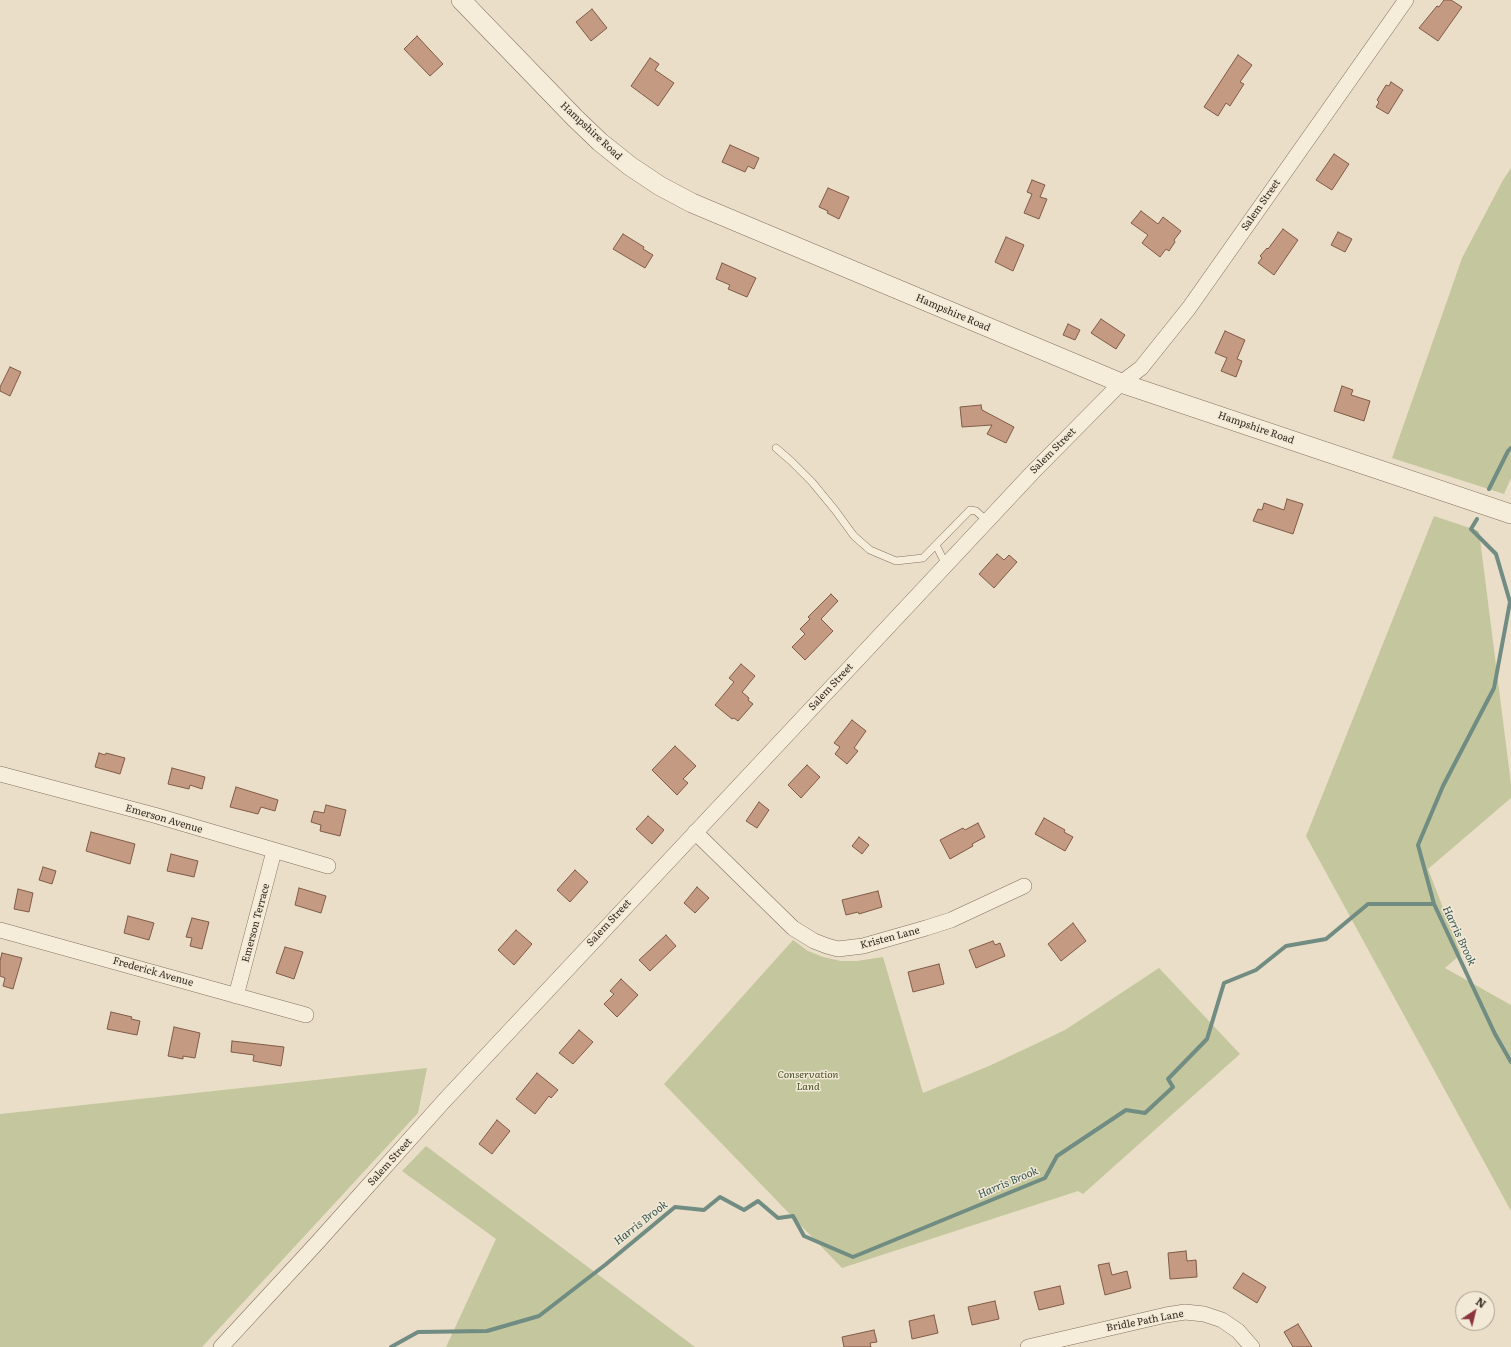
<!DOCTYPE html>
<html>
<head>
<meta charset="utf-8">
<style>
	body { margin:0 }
	#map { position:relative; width:1511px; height:1347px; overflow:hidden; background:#eadec8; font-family:Literata,serif }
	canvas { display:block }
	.north { position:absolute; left:1455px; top:1291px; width:40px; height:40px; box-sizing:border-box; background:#f2e9d6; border:1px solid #a79d8e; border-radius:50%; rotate:35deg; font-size:11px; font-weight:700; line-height:16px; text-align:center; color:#362a21 }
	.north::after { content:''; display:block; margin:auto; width:14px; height:18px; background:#8c353a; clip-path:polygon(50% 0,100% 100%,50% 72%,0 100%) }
</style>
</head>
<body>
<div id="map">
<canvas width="1511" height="1347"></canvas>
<div class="north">N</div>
</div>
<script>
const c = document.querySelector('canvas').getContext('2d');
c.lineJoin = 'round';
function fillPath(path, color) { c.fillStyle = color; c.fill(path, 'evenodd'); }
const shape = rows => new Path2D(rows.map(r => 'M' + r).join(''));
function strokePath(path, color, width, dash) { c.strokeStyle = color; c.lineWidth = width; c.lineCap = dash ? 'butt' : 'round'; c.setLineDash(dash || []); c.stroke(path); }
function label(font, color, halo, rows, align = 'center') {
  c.font = font + ' Literata,serif'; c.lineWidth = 3; c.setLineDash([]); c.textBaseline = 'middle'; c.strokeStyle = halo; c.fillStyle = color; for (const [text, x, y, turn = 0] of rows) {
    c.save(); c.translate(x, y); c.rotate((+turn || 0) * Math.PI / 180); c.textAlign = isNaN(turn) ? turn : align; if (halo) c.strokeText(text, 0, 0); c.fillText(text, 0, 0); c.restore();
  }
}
const green = shape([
	[1511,168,1511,478,1504,494,1392,458,1462,258,1503,180],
	[1434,516,1479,531,1511,784,1511,798,1428,869,1461,954,1445,968,1511,1005,1511,1211,1306,836],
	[793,940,808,951,823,957,841,961,857,961,883,957,923,1093,989,1066,1065,1030,1159,968,1240,1054,1083,1194,1078,1191,842,1268,664,1084],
	[427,1068,418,1113,202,1347,0,1347,0,1114],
	[426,1146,695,1347,446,1347,496,1239,402,1171]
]);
const stream = shape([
	[1489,489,1508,451,1511,448],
	[1434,904,1418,845,1443,786,1494,688,1510,602,1496,554,1471,529,1477,519],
	[391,1347,418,1332,487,1331,539,1316,605,1265,675,1207,704,1210,720,1197,744,1210,758,1201,778,1218,793,1216,804,1236,853,1257,1045,1178,1057,1156,1126,1110,1145,1113,1173,1087,1168,1079,1207,1039,1224,983,1256,970,1286,946,1326,939,1368,904,1434,904,1495,1034,1511,1062]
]);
const building = shape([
	[1444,0,1451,0,1462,7,1438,41,1419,28,1437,6,1439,7,1444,0],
	[592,9,607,28,591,41,576,22,592,9],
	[417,36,443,64,430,76,404,49,417,36],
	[1238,55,1252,65,1240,82,1244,84,1230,106,1226,103,1218,116,1204,107,1238,55],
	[650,58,659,64,655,70,674,83,658,106,631,86,650,58],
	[1391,82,1403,90,1388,114,1376,107,1379,102,1377,100,1386,85,1389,86,1391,82],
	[730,145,759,158,754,169,748,166,745,172,722,162,730,145],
	[1334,154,1349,164,1332,190,1316,180,1334,154],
	[1032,180,1045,185,1040,197,1047,199,1039,219,1024,213,1032,194,1027,192,1032,180],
	[828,188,849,197,839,219,827,213,828,211,819,207,828,188],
	[1141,211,1158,224,1163,217,1181,231,1174,240,1175,242,1169,251,1166,249,1160,257,1142,243,1148,235,1131,223,1141,211],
	[1283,229,1298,240,1274,275,1258,263,1262,258,1260,256,1267,248,1268,249,1283,229],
	[1338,232,1352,239,1345,252,1331,245,1338,232],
	[623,234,644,247,643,249,653,255,645,268,613,249,623,234],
	[1006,237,1024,245,1013,271,995,262,1006,237],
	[722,263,756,278,747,297,728,289,730,285,716,279,722,263],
	[1101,319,1125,335,1116,349,1091,333,1101,319],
	[1068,324,1080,330,1075,340,1063,335,1068,324],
	[1225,331,1245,340,1237,359,1242,361,1236,377,1221,371,1227,358,1215,353,1225,331],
	[10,367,21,372,10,396,0,391,0,387,10,367],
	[1342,386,1353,390,1351,395,1370,401,1364,421,1334,411,1342,386],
	[981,405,982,410,1014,427,1006,443,987,434,992,425,962,427,960,407,981,405],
	[1287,499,1303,504,1293,534,1253,521,1258,509,1262,510,1264,503,1284,510,1287,499],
	[997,554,1004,560,1009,555,1017,562,994,588,979,574,997,554],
	[831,594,838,601,821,619,833,631,805,660,792,647,805,634,800,629,810,619,808,617,831,594],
	[741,664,755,676,742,692,749,698,748,700,753,704,738,721,734,718,732,719,715,705,734,682,729,678,741,664],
	[852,720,866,731,854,748,858,751,847,764,835,754,840,747,834,743,852,720],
	[675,746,696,766,683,779,688,783,677,795,652,770,675,746],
	[99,753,105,755,106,753,125,758,120,774,95,767,99,753],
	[807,765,820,777,801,798,788,785,807,765],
	[172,768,205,777,202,789,190,785,189,789,168,784,172,768],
	[236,787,278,800,275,811,261,807,258,814,230,807,236,787],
	[759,802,769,810,757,828,746,821,759,802],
	[326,805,346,810,340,836,320,831,321,825,311,822,314,811,324,813,326,805],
	[648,816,664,830,652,844,636,829,648,816],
	[1044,818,1065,830,1064,832,1073,837,1065,851,1035,834,1044,818],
	[978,823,985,837,972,844,973,846,950,859,940,840,963,828,965,830,978,823],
	[91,832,135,844,130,864,86,851,91,832],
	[859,837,869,845,862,854,852,846,859,837],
	[171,854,198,861,194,877,167,871,171,854],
	[43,867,56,871,52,884,39,880,43,867],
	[575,870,588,882,570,902,557,890,575,870],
	[697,887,709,898,695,913,684,903,697,887],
	[299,888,326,896,321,913,295,905,299,888],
	[18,889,33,893,29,912,14,909,18,889],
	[878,891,882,907,859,914,858,912,846,915,842,900,878,891],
	[128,916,154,923,149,940,124,933,128,916],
	[192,918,209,922,202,949,190,946,192,938,186,937,192,918],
	[1073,923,1086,941,1061,961,1048,944,1073,923],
	[516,930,532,944,514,965,498,950,516,930],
	[666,935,676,946,650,971,639,960,666,935],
	[993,941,995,945,1000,943,1005,956,976,968,969,950,993,941],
	[285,947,303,952,294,979,276,973,285,947],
	[2,953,22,958,13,989,3,986,5,978,0,976,0,961,2,953],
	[939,964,944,984,913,992,908,972,939,964],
	[621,979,638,995,617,1017,604,1004,614,994,610,991,621,979],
	[111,1012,132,1017,131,1019,140,1021,137,1035,107,1029,111,1012],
	[174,1027,200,1033,195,1058,183,1056,183,1059,168,1056,174,1027],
	[579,1030,593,1042,573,1064,559,1053,579,1030],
	[232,1041,284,1047,281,1066,253,1061,254,1055,231,1052,232,1041],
	[537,1073,558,1090,551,1098,549,1096,535,1114,516,1099,537,1073],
	[497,1120,510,1131,492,1154,479,1144,497,1120],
	[1186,1251,1187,1261,1196,1260,1197,1277,1170,1279,1168,1253,1186,1251],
	[1109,1263,1112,1275,1127,1271,1131,1288,1105,1295,1098,1265,1109,1263],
	[1243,1273,1266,1287,1257,1303,1233,1288,1243,1273],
	[1060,1286,1064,1304,1039,1310,1034,1292,1060,1286],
	[995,1301,999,1319,972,1325,968,1307,995,1301],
	[934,1315,938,1333,912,1339,909,1321,934,1315],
	[1298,1324,1312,1347,1293,1347,1284,1332,1298,1324],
	[874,1330,877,1342,870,1343,871,1347,844,1347,842,1337,874,1330]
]);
const service = shape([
	[776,448,791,461,812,482,835,510,854,536,870,550,896,561,923,558,970,510,976,511,987,521],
	[936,545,946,565]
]);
const minor = shape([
	[0,774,154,815,328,866],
	[695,832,793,928,814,941,827,946,838,949,863,946,926,928,951,920,1024,886],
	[0,930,306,1015],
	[236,996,273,855,276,851],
	[221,1347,316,1244,444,1101,1033,472,1121,383,1141,368,1189,308,1406,0],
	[1028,1347,1166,1315,1185,1312,1204,1314,1222,1320,1238,1331,1252,1347]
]);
const tertiary = shape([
	[461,0,575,118,600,142,630,166,660,186,692,203,1121,383,1511,514]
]);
const streetNames = [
	["Hampshire Road",591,131,43],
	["Salem Street",1261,205,-55],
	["Hampshire Road",953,313,23],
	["Hampshire Road",1256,428,19],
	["Salem Street",1053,451,-45],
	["Salem Street",831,687,-47],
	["Emerson Avenue",164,819,16],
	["Emerson Terrace",256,923,-75],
	["Salem Street",609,923,-47],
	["Kristen Lane",890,938,-15],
	["Frederick Avenue",153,972,16],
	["Salem Street",390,1162,-48],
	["Bridle Path Lane",1145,1321,-11]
];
const parkNames = [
	["Conservation",808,1075],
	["Land",808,1087]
];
const waterNames = [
	["Harris Brook",1459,936,65],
	["Harris Brook",1008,1183,-23],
	["Harris Brook",641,1223,-38]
];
fillPath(green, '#c4c79d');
strokePath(stream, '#708c83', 4);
fillPath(building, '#c49a82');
strokePath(building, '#805b47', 1);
strokePath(service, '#84715f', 8);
strokePath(minor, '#84715f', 16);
strokePath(tertiary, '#84715f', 20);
strokePath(service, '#f5ecda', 7);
strokePath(minor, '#f5ecda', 15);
strokePath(tertiary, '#f5ecda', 19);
label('10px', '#362a21', '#f2e9d6', streetNames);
label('italic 10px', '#48502a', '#f2e9d6', parkNames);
label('italic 11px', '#325450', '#f2e9d6', waterNames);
</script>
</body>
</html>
